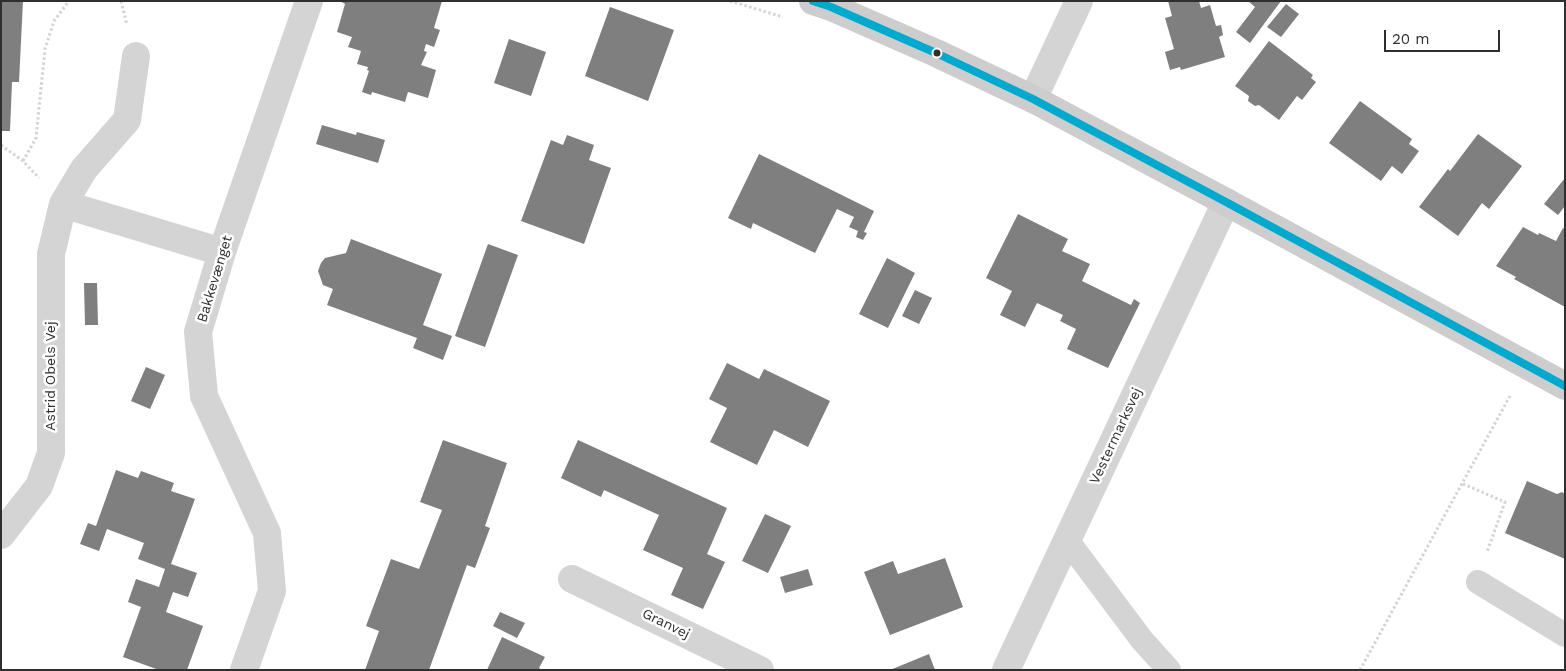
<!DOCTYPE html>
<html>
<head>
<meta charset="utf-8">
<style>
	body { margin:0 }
	#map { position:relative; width:1566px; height:671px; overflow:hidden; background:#fff; font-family:"Work Sans",sans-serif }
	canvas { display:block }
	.frame { position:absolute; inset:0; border:2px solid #2f2f2f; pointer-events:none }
	.scale { position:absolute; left:1384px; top:30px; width:116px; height:22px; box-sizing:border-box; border:2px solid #2f2f2f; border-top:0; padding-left:6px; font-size:15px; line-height:18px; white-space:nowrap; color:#2f2f2f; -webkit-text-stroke:4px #fff; paint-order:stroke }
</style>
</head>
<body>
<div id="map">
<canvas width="1566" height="671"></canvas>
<div class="frame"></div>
<div class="scale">20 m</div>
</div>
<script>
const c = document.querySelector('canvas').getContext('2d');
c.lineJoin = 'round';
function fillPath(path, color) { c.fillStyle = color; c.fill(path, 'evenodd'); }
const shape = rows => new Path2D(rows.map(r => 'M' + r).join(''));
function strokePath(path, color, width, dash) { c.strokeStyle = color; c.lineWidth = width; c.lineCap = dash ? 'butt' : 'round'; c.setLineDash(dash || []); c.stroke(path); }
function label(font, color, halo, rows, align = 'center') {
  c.font = font + ' "Work Sans",sans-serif'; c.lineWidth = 5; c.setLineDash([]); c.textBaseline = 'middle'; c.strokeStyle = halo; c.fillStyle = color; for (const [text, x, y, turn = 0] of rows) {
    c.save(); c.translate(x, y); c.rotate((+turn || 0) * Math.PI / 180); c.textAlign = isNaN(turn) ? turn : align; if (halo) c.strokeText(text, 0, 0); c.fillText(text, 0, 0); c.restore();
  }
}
const building = shape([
	[1,1,23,1,19,82,12,82,10,131,1,131],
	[340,1,442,1,434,28,440,30,434,47,426,44,424,51,427,52,421,65,436,70,428,98,408,92,405,102,372,92,371,95,362,92,369,71,367,70,368,67,357,64,361,51,348,47,352,37,337,32,345,4],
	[1168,1,1199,1,1201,8,1210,5,1216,26,1221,25,1223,35,1219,37,1225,57,1181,70,1180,67,1170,70,1165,52,1174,49,1165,18,1172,16],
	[1248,1,1281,1,1250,43,1236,32,1255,7],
	[1286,4,1299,14,1281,37,1267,27],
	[610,7,674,30,648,101,585,76],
	[509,39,546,52,531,96,494,83],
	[1269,41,1313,75,1311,78,1316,82,1302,100,1297,96,1279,120,1259,105,1255,106,1248,101,1249,96,1235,86],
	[1360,101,1412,139,1409,144,1419,151,1402,174,1392,166,1381,181,1329,143],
	[322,125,356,135,357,132,385,140,378,163,316,144],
	[1478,134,1522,166,1489,209,1482,203,1458,236,1419,207,1448,169,1450,171],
	[567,135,594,145,589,160,611,168,584,244,521,221,551,140,563,145],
	[759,154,874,211,864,232,867,233,863,240,856,237,858,231,849,227,854,217,837,209,815,253,753,223,751,229,728,218],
	[1565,178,1565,206,1558,215,1544,204],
	[1018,214,1068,239,1062,251,1090,264,1082,281,1131,305,1134,299,1140,303,1108,368,1067,349,1076,329,1060,321,1063,315,1037,303,1025,327,1000,315,1012,291,986,278],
	[1523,227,1538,235,1539,233,1556,241,1563,228,1565,229,1565,307,1514,279,1516,277,1496,266],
	[351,239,442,274,423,325,452,336,443,360,413,348,417,338,327,305,333,289,323,285,318,271,321,263,325,258,346,253],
	[488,244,518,255,485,347,455,336],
	[887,258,915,273,888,328,859,314],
	[84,283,97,283,98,325,85,325],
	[915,290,932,298,919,324,902,316],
	[727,363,759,379,764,369,830,401,808,447,774,430,757,465,710,442,727,408,709,399],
	[146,367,165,375,150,409,131,401],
	[443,440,507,463,485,526,490,528,475,568,467,565,429,670,365,670,379,631,366,626,391,559,419,569,442,510,420,502],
	[578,440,727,508,707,554,725,562,703,609,671,595,683,568,643,550,659,515,604,490,601,497,561,478],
	[116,470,138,478,141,471,174,483,171,491,195,499,171,564,197,573,188,597,173,592,166,612,203,626,187,670,159,670,123,657,141,607,128,602,136,579,159,587,165,569,138,559,144,543,107,529,99,551,80,544,88,523,96,526],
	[1527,481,1557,494,1562,492,1565,494,1565,559,1505,533],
	[765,514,791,526,768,573,742,561],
	[945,558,963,607,890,635,864,572,893,561,898,574],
	[808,569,813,585,785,593,780,577],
	[500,612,525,623,517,638,493,626],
	[502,637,545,657,539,668,542,670,487,670],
	[929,654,935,670,890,670]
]);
const path = shape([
	[121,1,127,25],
	[730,1,783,17],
	[1,145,23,161,39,178],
	[23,161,36,138,45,49,54,21,69,1],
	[1463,484,1505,502,1487,552],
	[1360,670,1511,394]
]);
const lane = shape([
	[1067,540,1142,640,1169,670],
	[1478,582,1565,635]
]);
const street = shape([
	[1033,99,1079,1],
	[63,204,222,252],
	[1,535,39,486,51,453,51,254,63,204,84,169,127,120,136,56],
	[572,579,760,670],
	[244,670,272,591,267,533,204,396,198,332,222,252,309,1],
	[1006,670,1226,202]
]);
const secondary = shape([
	[813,1,831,7,936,53,1033,99,1226,202,1565,386]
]);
const bus1 = shape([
	[813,1,831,7,936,53,1033,99,1226,202,1565,386]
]);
const markers = [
	[937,53,4.5,"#2f2f2f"]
];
const streetNames = [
	["Bakkevænget",215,279,-73],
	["Astrid Obels Vej",51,376,-90],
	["Vestermarksvej",1116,436,-65],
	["Granvej",666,624,26]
];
fillPath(building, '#7f7f7f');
strokePath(path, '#d4d4d4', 3, [2.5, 2.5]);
strokePath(lane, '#d4d4d4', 24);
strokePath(street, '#d4d4d4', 28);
strokePath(secondary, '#cdcdcd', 28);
strokePath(bus1, '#00a9ce', 8);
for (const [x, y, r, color] of markers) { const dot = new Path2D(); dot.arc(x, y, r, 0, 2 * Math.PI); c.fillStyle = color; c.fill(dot); strokePath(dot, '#fff', 2); }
label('14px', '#2f2f2f', '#fff', streetNames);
</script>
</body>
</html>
